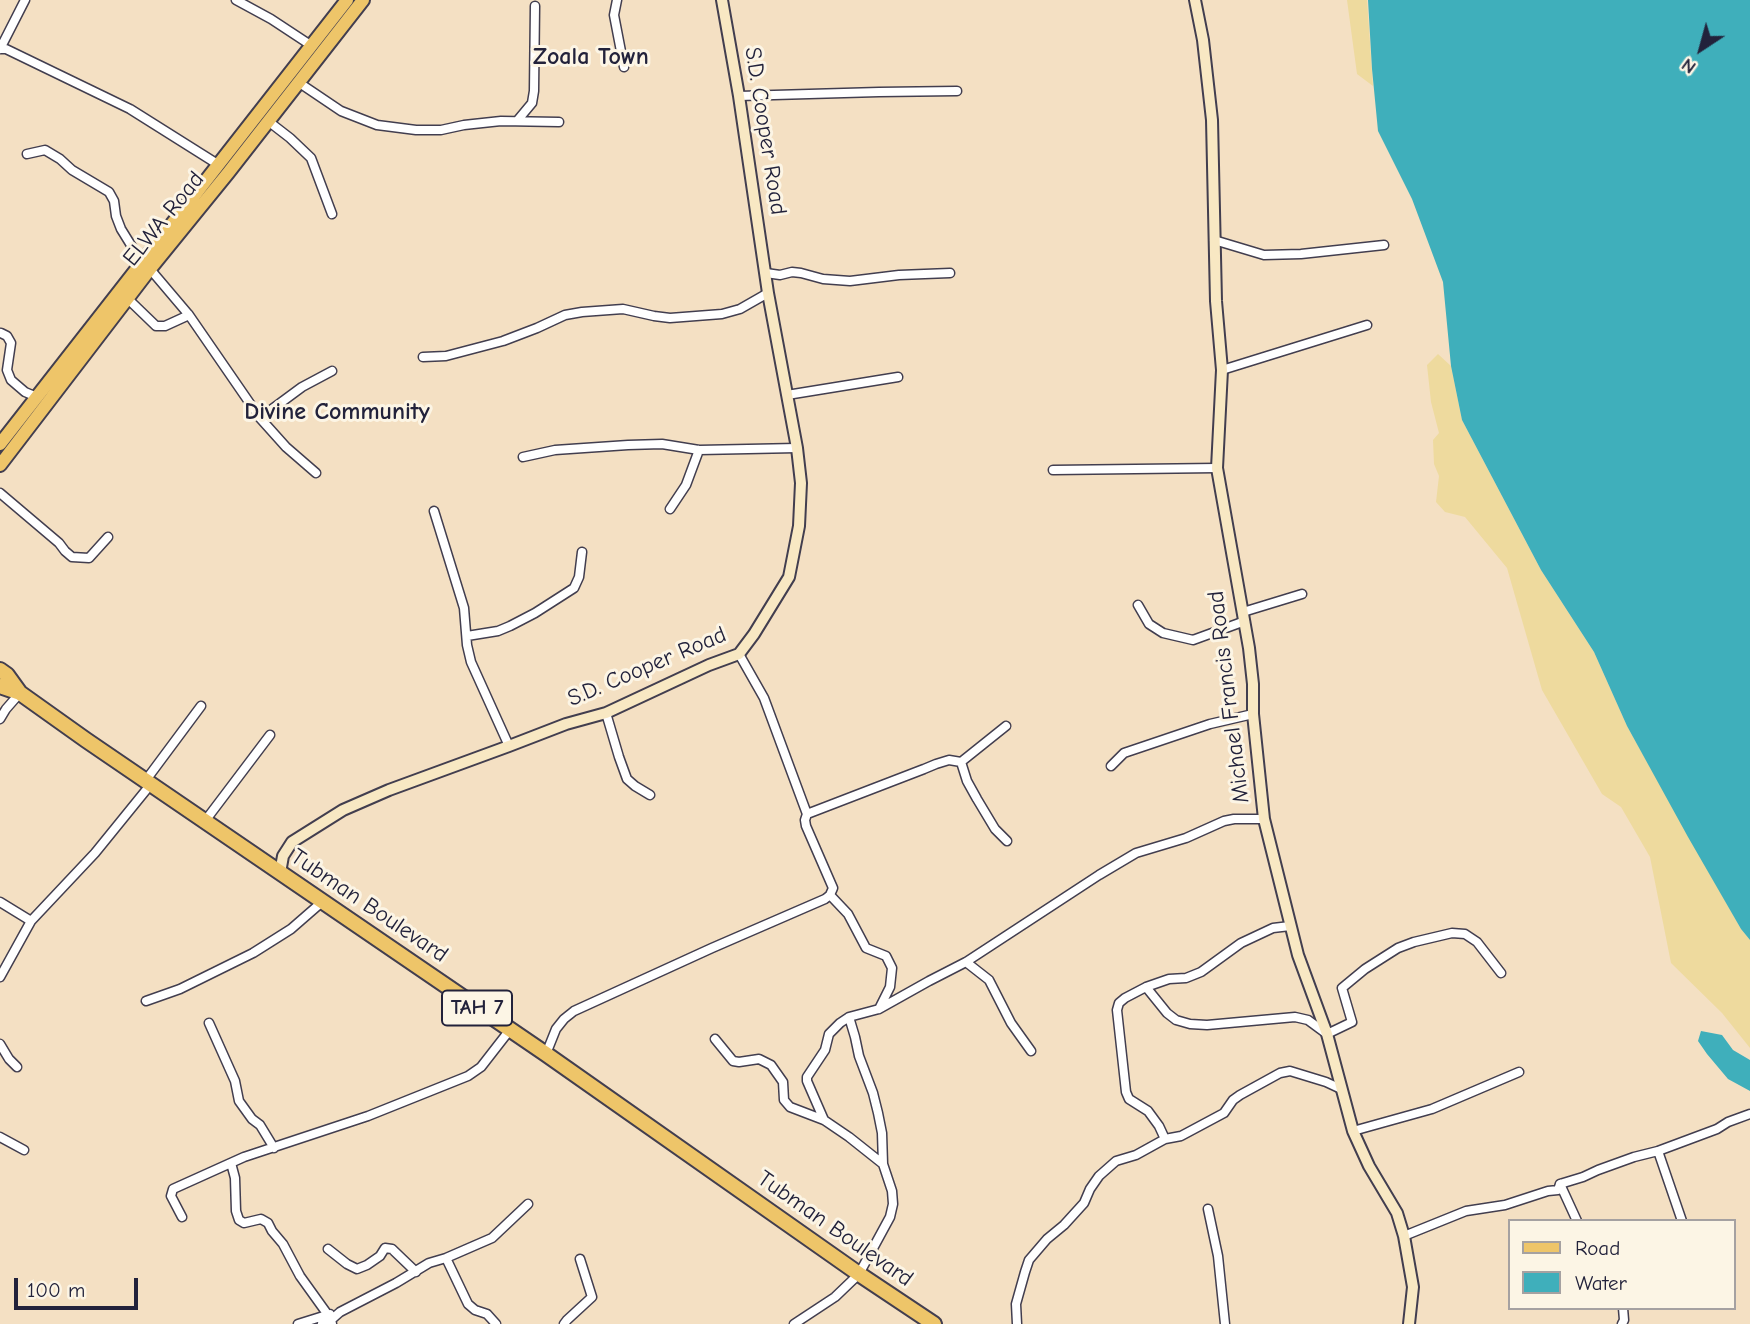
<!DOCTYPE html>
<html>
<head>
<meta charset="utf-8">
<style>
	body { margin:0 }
	#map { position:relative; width:1750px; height:1324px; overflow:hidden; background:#f4e0c3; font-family:"Comic Neue",sans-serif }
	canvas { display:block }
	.legend { position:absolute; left:1508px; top:1219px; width:228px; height:91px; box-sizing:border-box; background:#fcf5e5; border:2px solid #a5a1a1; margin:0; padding:9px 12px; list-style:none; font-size:21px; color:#22223b }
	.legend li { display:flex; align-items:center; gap:14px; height:35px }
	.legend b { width:35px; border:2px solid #a5a1a1 }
	.north { position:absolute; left:1666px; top:14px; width:70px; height:70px; -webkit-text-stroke:5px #fcf5e5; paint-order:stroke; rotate:216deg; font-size:19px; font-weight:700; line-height:28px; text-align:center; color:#22223b }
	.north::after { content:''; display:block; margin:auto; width:24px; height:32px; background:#22223b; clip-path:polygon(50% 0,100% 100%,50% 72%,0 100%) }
	.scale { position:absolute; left:14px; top:1278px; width:124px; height:32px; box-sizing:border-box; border:4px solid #22223b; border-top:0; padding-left:9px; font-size:21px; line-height:24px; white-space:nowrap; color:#22223b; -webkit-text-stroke:5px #fcf5e5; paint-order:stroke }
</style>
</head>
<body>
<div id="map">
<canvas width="1750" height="1324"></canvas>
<ul class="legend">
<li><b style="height:9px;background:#eec569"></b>Road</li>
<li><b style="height:19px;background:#3fafbb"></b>Water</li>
</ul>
<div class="north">N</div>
<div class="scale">100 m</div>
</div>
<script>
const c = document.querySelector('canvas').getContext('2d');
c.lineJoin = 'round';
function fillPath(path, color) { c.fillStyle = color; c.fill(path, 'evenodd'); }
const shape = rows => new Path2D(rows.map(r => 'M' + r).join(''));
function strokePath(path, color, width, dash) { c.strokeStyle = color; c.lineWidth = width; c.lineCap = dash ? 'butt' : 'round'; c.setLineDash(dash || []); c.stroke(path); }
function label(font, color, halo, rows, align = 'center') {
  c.font = font + ' "Comic Neue",sans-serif'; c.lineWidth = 6; c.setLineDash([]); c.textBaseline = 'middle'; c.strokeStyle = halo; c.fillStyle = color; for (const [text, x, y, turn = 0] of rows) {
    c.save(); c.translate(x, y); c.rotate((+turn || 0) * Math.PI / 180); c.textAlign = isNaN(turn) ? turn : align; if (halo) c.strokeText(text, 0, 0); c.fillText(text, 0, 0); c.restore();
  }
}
const sand = shape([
	[1347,0,1367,0,1373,86,1357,74],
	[1438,354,1451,366,1462,420,1541,570,1594,652,1627,726,1741,929,1750,940,1750,1048,1722,1013,1671,963,1650,857,1621,807,1602,794,1542,690,1507,568,1465,517,1445,512,1436,502,1439,476,1434,464,1433,440,1439,433,1431,402,1427,365]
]);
const water = shape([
	[1368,0,1750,0,1750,940,1741,929,1688,837,1627,726,1594,652,1541,570,1462,420,1451,366,1443,282,1412,199,1378,131,1372,69],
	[1701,1031,1722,1035,1733,1050,1750,1060,1750,1091,1728,1079,1707,1054,1698,1041]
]);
const street = shape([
	[236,0,271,19,312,46],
	[617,0,614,15,624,67],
	[0,49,6,49,130,109,219,165],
	[0,49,25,0],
	[298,82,341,111,377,125,416,130,441,130,464,125,501,121,559,122],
	[739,96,879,92,957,91],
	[268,121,290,138,311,158,332,214],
	[517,121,532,103,534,91,535,6],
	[27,154,45,150,60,159,72,170,109,192,114,201,116,216,121,229,142,263],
	[1214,240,1264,255,1301,254,1384,245],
	[150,269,189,315,260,418,286,447,316,473],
	[766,273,780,275,792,272,801,273,823,279,850,281,899,275,950,273],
	[127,298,156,326,165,326,189,315],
	[1,333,7,336,11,343,7,370,11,380,25,392,37,397],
	[423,357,446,356,503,341,537,328,565,315,582,312,623,309,654,316,670,318,722,314,740,309,768,293],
	[1222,370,1367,325],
	[787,395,898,377],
	[260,418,302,387,332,371],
	[523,457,555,450,628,445,662,444,699,450,797,448],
	[1053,470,1217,468],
	[0,493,59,543,65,551,72,557,89,558,108,537],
	[670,509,686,485,699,450],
	[434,511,464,608,467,645,471,662,509,746],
	[1138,605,1149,624,1163,633,1193,640,1245,621],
	[1243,612,1302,594],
	[467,636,498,631,510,626,535,613,574,588,579,577,582,552],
	[606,713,619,757,627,779,635,786,650,795],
	[0,719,6,709,20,693],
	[961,762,967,781,977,799,995,829,1007,841],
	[1111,766,1124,753,1210,724,1253,714],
	[146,780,201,706],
	[807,814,924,769,936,764,949,760,961,762,1006,726],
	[205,821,270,735],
	[830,895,848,914,866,948,886,956,892,968,890,987,879,1009],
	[0,902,31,921],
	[966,962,989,980,1011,1023,1031,1051],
	[0,977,31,921,95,853,151,784],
	[1146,987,1167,1013,1176,1020,1190,1024,1207,1025,1295,1017,1308,1020,1327,1034,1352,1022,1342,988,1365,969,1398,948,1414,942,1452,933,1465,934,1477,942,1501,973],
	[146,1001,180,989,253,953,291,929,322,902],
	[849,1017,855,1037,859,1056,873,1093,878,1113,882,1133,883,1164],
	[209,1023,235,1081,239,1101,252,1119,260,1125,274,1148],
	[715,1039,733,1061,739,1062,759,1059,771,1065,783,1082,784,1100,790,1107,824,1120,849,1137,883,1164,892,1191,893,1204,890,1217,859,1274,835,1297,794,1324],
	[0,1044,9,1059,17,1067],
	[546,1054,556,1029,564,1019,574,1011,712,948,825,899,830,895,833,888,806,826,805,820,807,814,764,698,739,654],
	[824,1120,807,1081,807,1077,825,1050,829,1034,840,1023,849,1017,879,1009,929,981,966,962,1099,875,1136,853,1186,838,1224,821,1234,819,1264,819],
	[1353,1131,1432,1109,1519,1072],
	[0,1137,24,1150],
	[1165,1139,1159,1126,1148,1111,1129,1099,1126,1092,1117,1010,1119,1003,1125,998,1146,987,1169,979,1186,978,1201,972,1241,943,1273,928,1290,926],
	[1658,1151,1682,1221],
	[231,1163,235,1178,236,1211,239,1220,244,1223,261,1219,268,1223,272,1231,283,1244,300,1276,328,1315,331,1320,322,1324],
	[1560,1184,1577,1221],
	[1208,1209,1218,1256,1225,1324],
	[182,1217,171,1196,173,1189,244,1157,368,1116,468,1076,481,1067,509,1031],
	[1404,1236,1466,1211,1505,1205,1548,1191,1558,1190,1560,1184,1583,1177,1598,1170,1634,1157,1658,1151,1717,1129,1728,1122,1750,1114],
	[328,1249,347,1264,357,1269,367,1265,380,1256,385,1248,392,1249,416,1272],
	[446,1258,468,1304,475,1310,487,1314,496,1324],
	[298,1324,330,1314],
	[332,1324,331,1320,340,1312,396,1283,429,1263,446,1258,492,1238,528,1204],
	[564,1324,567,1320,592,1297,580,1259],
	[1017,1324,1016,1304,1025,1272,1029,1260,1047,1239,1064,1225,1084,1203,1090,1189,1099,1176,1116,1161,1136,1155,1165,1139,1181,1136,1224,1113,1233,1100,1240,1095,1280,1073,1290,1071,1326,1082,1341,1089],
	[1622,1324,1624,1320,1623,1308]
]);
const secondary = shape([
	[1195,0,1203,40,1212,120,1216,301,1222,370,1217,468,1249,648,1253,684,1253,714,1264,819,1298,955,1327,1034,1353,1131,1369,1166,1397,1213,1404,1236,1413,1287,1409,1324],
	[280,873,283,856,292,842,343,810,389,790,509,746,566,724,606,713,709,665,739,654,754,634,789,577,799,526,801,483,797,448,768,293,739,96,722,0]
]);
const primary = shape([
	[0,444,347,0],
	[0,465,150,269,228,173,363,0]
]);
const highway = shape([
	[0,670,7,675,20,693],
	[0,686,20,693,86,740,546,1054,859,1274,934,1324]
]);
const shields = [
	[477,1008,70]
];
const shieldNames = [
	["TAH 7",477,1008]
];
const streetNames = [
	["S.D. Cooper Road",765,131,81],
	["ELWA Road",164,219,-51],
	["S.D. Cooper Road",647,667,-23],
	["Michael Francis Road",1229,697,-97],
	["Tubman Boulevard",369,906,34],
	["Tubman Boulevard",835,1229,35]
];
const neighbourhoodNames = [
	["Zoala Town",591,57],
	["Divine Community",337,412]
];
fillPath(sand, '#eeda9e');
fillPath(water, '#3fafbb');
strokePath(street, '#423e4f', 11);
strokePath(secondary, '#423e4f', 14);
strokePath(primary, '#423e4f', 16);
strokePath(highway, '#423e4f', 18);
strokePath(street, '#fff', 8);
strokePath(secondary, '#f8e8c3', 10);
strokePath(primary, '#eec569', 12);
strokePath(highway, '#eec569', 14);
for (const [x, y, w] of shields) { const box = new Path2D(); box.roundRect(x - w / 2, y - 17.5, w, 35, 5); c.fillStyle = '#fcf5e5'; c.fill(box); strokePath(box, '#22223b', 2); }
label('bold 21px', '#22223b', null, shieldNames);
label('23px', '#22223b', '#fcf5e5', streetNames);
label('bold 24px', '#22223b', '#fcf5e5', neighbourhoodNames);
</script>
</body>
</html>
